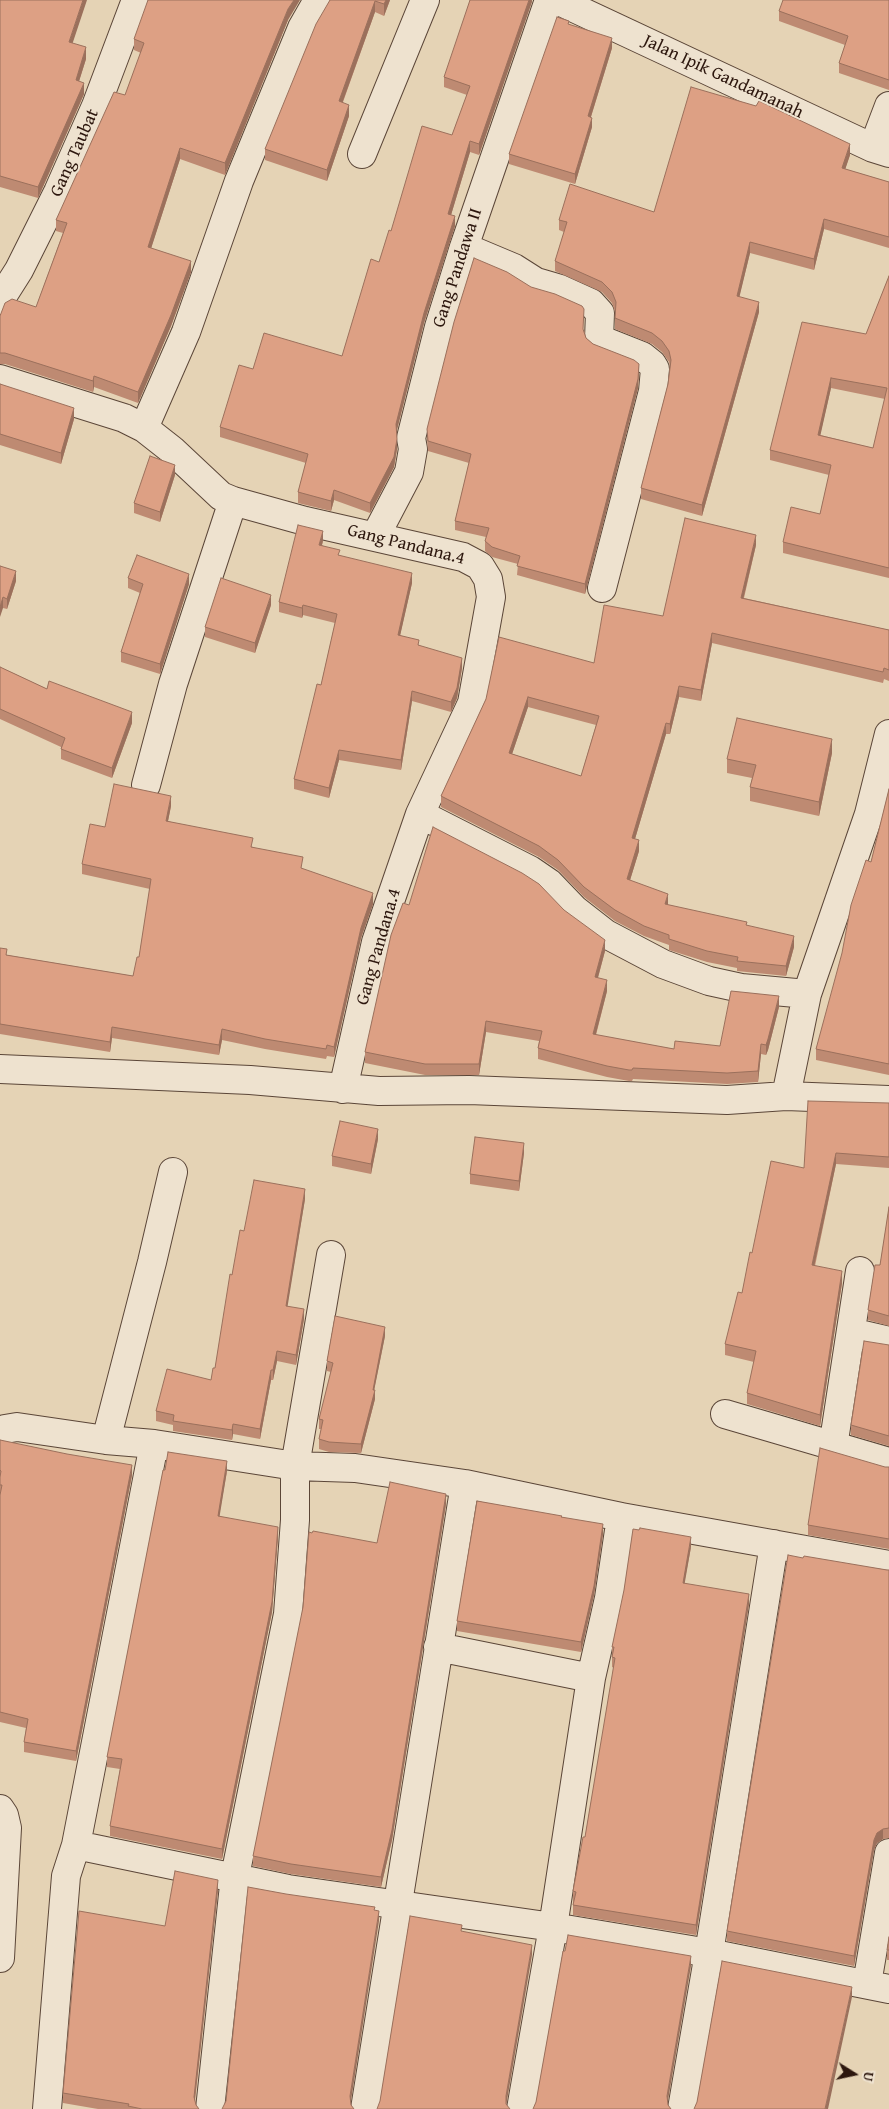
<!DOCTYPE html>
<html>
<head>
<meta charset="utf-8">
<style>
	body { margin:0 }
	#map { position:relative; width:889px; height:2109px; overflow:hidden; background:#e5d3b5; font-family:"Gentium Book Plus",serif }
	canvas { display:block }
	.north { position:absolute; left:829px; top:2049px; width:50px; height:50px; -webkit-text-stroke:4px #eee2cf; paint-order:stroke; rotate:100deg; font-size:14px; font-weight:700; line-height:20px; text-align:center; color:#2d170e }
	.north::after { content:''; display:block; margin:auto; width:18px; height:22px; background:#2d170e; clip-path:polygon(50% 0,100% 100%,50% 72%,0 100%) }
</style>
</head>
<body>
<div id="map">
<canvas width="889" height="2109"></canvas>
<div class="north">U</div>
</div>
<script>
const c = document.querySelector('canvas').getContext('2d');
c.lineJoin = 'round';
const shape = rows => new Path2D(rows.map(r => 'M' + r).join(''));
function strokePath(path, color, width, dash) { c.strokeStyle = color; c.lineWidth = width; c.lineCap = dash ? 'butt' : 'round'; c.setLineDash(dash || []); c.stroke(path); }
function fillPath(path, color) { c.fillStyle = color; c.fill(path, 'evenodd'); }
function label(font, color, halo, rows, align = 'center') {
  c.font = font + ' "Gentium Book Plus",serif'; c.lineWidth = 4; c.setLineDash([]); c.textBaseline = 'middle'; c.strokeStyle = halo; c.fillStyle = color; for (const [text, x, y, turn = 0] of rows) {
    c.save(); c.translate(x, y); c.rotate((+turn || 0) * Math.PI / 180); c.textAlign = isNaN(turn) ? turn : align; if (halo) c.strokeText(text, 0, 0); c.fillText(text, 0, 0); c.restore();
  }
}
const minor = shape([
	[557,0,873,148,889,153],
	[873,148,889,106],
	[362,154,425,0],
	[464,247,514,268,536,282,560,289,591,303,600,313,599,339,642,356,652,364,655,369,653,391,602,588],
	[0,300,19,270,58,192,96,106,136,0],
	[0,379,124,418,144,428,172,450,221,496,233,501,305,521,463,557,480,566,488,579,491,597,472,703,420,814,376,942,343,1089],
	[144,428,186,332,239,181,302,28,318,0],
	[376,535,409,472,413,449,411,438,439,327,464,247,549,0],
	[146,785,173,684,233,501],
	[420,814,530,870,549,883,574,909,606,934,663,964,709,981,741,988,807,994],
	[0,1069,250,1080,379,1091,469,1090,727,1100,786,1096,889,1100],
	[786,1096,807,994,869,814,889,734],
	[851,1332,889,1341],
	[725,1414,889,1462],
	[0,1435,5,1429,17,1427,106,1440,154,1444,295,1466,331,1255],
	[106,1440,152,1262,173,1172],
	[833,1447,860,1271],
	[438,1647,591,1678],
	[0,1809,4,1815,7,1828,0,1958],
	[76,1845,154,1444],
	[867,1984,889,1853],
	[47,2109,66,1876,76,1845,288,1889,553,1927,709,1953,889,1989],
	[210,2109,235,1876,288,1614,295,1520,295,1466,355,1468,465,1484,621,1517],
	[365,2109,465,1484],
	[521,2109,553,1927,591,1678,609,1598,621,1517,889,1565],
	[682,2109,709,1953,774,1544]
]);
const wall = shape([
	[0,0,72,43,86,59,79,81,84,94,38,198,0,187],
	[330,0,390,0,384,16,375,12,343,102,349,116,327,181,265,160,265,149],
	[532,0,479,155,470,152,451,215,455,226,424,323,396,432,397,449,394,467,370,513,334,500,331,511,298,503,298,492,306,463,220,437,220,427,253,369,342,356,391,231,452,135,467,95,444,87,444,77],
	[889,0,889,90,839,73,839,63,845,45,779,21,779,11],
	[288,20,225,175,180,159,151,248,191,272,171,326,138,403,94,387,93,392,5,364,0,364,0,316,36,307,63,233,56,231,56,220,125,95,141,53,134,50,134,39],
	[569,24,612,48,591,117,592,127,575,184,509,164,509,154],
	[850,155,845,169,889,182,889,248,824,229,814,270,750,253,739,297,759,312,702,516,641,499,641,488,668,384,670,367,669,362,662,352,652,344,615,329,615,312,612,303,602,292,555,271,555,261,564,232,559,230,559,220,654,212],
	[889,276,889,578,783,553,783,542,820,514,829,475,770,460,770,450,866,334],
	[831,388,885,399,873,448,820,435],
	[584,330,586,338,593,344,639,374,638,388,585,594,517,575,518,564,492,557,485,551,485,541,486,537,455,530,455,521,469,463,428,451,427,439,427,429],
	[0,384,74,419,61,464,0,445],
	[175,475,160,522,134,513,134,503],
	[323,541,322,545,340,556,412,583,400,635,462,668,457,698,451,712,412,701,401,770,339,760,329,798,294,789,294,779,321,685,335,623,303,615,302,618,279,612,279,602],
	[756,545,744,598,889,630,889,681,884,679,883,683,712,643,701,701,679,697,670,734,666,734,635,839,639,851,630,880,668,905,747,925,794,947,786,976,737,971,737,968,707,962,669,950,669,945,644,936,615,921,584,897,558,870,539,857,441,807,441,796,486,699,594,663,663,616],
	[528,707,596,725,581,776,512,754],
	[0,566,16,581,7,609,3,608],
	[128,578,189,584,160,674,121,662,121,652,140,593,128,588],
	[271,605,255,653,205,637,205,627],
	[0,667,47,689,132,723,112,778,61,759,61,747,0,719],
	[832,753,819,816,750,801,750,787,752,778,727,773,727,759],
	[889,789,889,1075,816,1060,816,1049,871,862],
	[171,806,168,821,253,847,303,869,373,904,361,938,334,1057,327,1056,326,1059,265,1049,222,1040,219,1055,112,1038,110,1052,0,1034,0,948,7,955,133,976,139,957,150,889,82,874,82,864,105,827],
	[409,905,605,951,598,978,607,991,596,1035,674,1049,720,1046,779,1007,768,1050,766,1055,761,1054,758,1082,727,1084,633,1079,632,1081,629,1081,607,1077,538,1059,538,1048,539,1041,486,1032,479,1075,425,1075,365,1063,365,1052],
	[889,1103,889,1168,836,1164,815,1266,842,1283,820,1426,747,1404,747,1393,754,1362,725,1355,725,1344,742,1293,752,1253,804,1168],
	[378,1139,371,1174,332,1166,332,1156],
	[524,1153,519,1191,470,1184,470,1174],
	[305,1199,287,1306,304,1319,296,1365,277,1361,273,1380,271,1380,260,1439,233,1434,232,1440,173,1431,173,1425,156,1421,156,1411,211,1380,215,1368,232,1275,244,1231],
	[889,1207,889,1326,868,1320,868,1310,880,1265],
	[385,1336,374,1390,375,1399,361,1453,329,1452,319,1449,319,1439,321,1429,319,1429,319,1419,331,1372,327,1371,327,1361],
	[889,1345,889,1446,851,1435,851,1425],
	[0,1440,132,1475,76,1761,24,1752,24,1742,26,1728,0,1722],
	[885,1467,889,1467,889,1549,808,1535,808,1525],
	[227,1471,219,1516,278,1537,272,1612,222,1859,110,1836,110,1826,120,1769,107,1767,107,1757],
	[446,1504,392,1840,381,1887,291,1874,253,1866,253,1856,377,1543],
	[562,1517,603,1534,594,1595,581,1652,457,1631,457,1621],
	[691,1547,684,1584,749,1604,696,1935,573,1915,573,1891,585,1837,614,1668,612,1667,612,1647],
	[803,1558,889,1570,889,1838,883,1839,877,1843,874,1850,854,1966,727,1941,727,1931],
	[218,1890,195,2101,196,2105,199,2109,98,2109,63,2103,63,2093,165,1926],
	[889,1937,889,1960,887,1960,887,1950]
]);
const shadedWall = shape([
	[83,0,87,0,69,54,69,42],
	[294,0,300,0,288,20,225,175,225,163,288,9],
	[386,0,390,0,384,16,384,4],
	[529,0,532,0,532,2,479,155,479,144],
	[375,1,375,12,339,112,339,101],
	[612,38,612,48,588,126,588,116],
	[86,47,86,59,76,91,76,80],
	[84,83,84,94,38,198,38,187],
	[349,105,349,116,327,181,327,170],
	[592,118,592,127,575,184,575,174],
	[470,141,470,152,448,225,448,214],
	[850,144,850,155,842,179,842,168],
	[180,148,180,159,148,258,148,247],
	[455,216,455,226,424,323,396,434,396,424,424,313],
	[824,219,824,229,814,270,814,259],
	[750,242,750,253,737,307,737,296],
	[191,261,191,272,171,326,138,403,138,392],
	[759,302,759,312,702,516,702,505],
	[639,364,638,388,585,594,585,584],
	[94,376,94,387,93,392,93,381],
	[831,378,831,388,818,446,818,435],
	[74,408,74,419,61,464,61,453],
	[397,439,397,449,394,467,370,513,370,503],
	[175,465,175,475,160,522,160,512],
	[334,490,334,500,331,511,331,501],
	[323,531,323,541,319,555,319,545],
	[756,535,756,545,741,608,741,598],
	[16,571,16,581,7,609,7,599],
	[412,573,412,583,398,645,398,635],
	[189,574,189,584,160,674,160,664],
	[271,595,271,605,255,653,255,643],
	[3,597,3,608,0,617,0,607],
	[303,605,303,615,302,618,302,608],
	[712,633,712,643,701,701,701,690],
	[462,658,462,668,457,698,451,712,451,702],
	[679,686,679,697,670,734,670,724],
	[412,691,412,701,401,770,401,760],
	[528,697,528,707,509,763,509,753],
	[132,712,132,723,112,778,112,768],
	[666,723,666,734,632,849,632,838],
	[832,739,832,753,819,816,819,802],
	[339,750,339,760,329,798,329,788],
	[171,796,171,806,166,831,166,821],
	[639,840,639,851,627,890,627,879],
	[373,893,373,904,361,938,334,1057,334,1047,361,928],
	[668,894,668,904,665,915,665,904],
	[794,936,794,947,786,976,786,966],
	[605,940,605,951,595,988,595,977],
	[607,980,607,991,593,1045,593,1034],
	[779,996,779,1007,768,1050,766,1055,766,1045],
	[486,1021,486,1032,479,1075,479,1064],
	[112,1027,112,1038,110,1052,110,1042],
	[222,1029,222,1040,219,1055,219,1045],
	[761,1044,761,1054,758,1082,758,1071],
	[378,1129,378,1139,371,1174,371,1164],
	[524,1143,524,1153,519,1191,519,1181],
	[836,1153,836,1164,812,1276,812,1265],
	[305,1189,305,1199,286,1316,286,1306],
	[842,1271,842,1283,820,1426,820,1415],
	[304,1309,304,1319,296,1365,296,1355],
	[385,1327,385,1336,373,1396,375,1390,375,1399,361,1453,361,1444],
	[277,1351,277,1361,273,1380,273,1370],
	[271,1370,271,1380,260,1439,260,1429],
	[233,1424,233,1434,232,1440,232,1430],
	[227,1461,227,1471,218,1526,218,1516],
	[132,1465,132,1475,76,1761,76,1751],
	[446,1494,446,1504,392,1840,381,1887,381,1877],
	[603,1524,603,1534,594,1595,581,1652,581,1642],
	[278,1527,278,1537,272,1612,222,1859,222,1849],
	[691,1537,691,1547,683,1593,683,1583],
	[749,1594,749,1604,696,1935,696,1925],
	[883,1829,883,1839,877,1843,874,1850,854,1966,854,1956,874,1840,877,1833],
	[218,1880,218,1890,194,2107,194,2097],
	[379,1911,379,1921,350,2107,350,2096],
	[532,1945,532,1955,506,2106,506,2096],
	[691,1956,691,1966,667,2106,667,2096],
	[852,1987,852,1997,828,2109,825,2109]
]);
const building = shape([
	[0,0,83,0,69,42,86,47,76,80,84,83,38,187,0,176,0,0],
	[148,0,294,0,288,9,225,163,180,148,148,247,191,261,171,315,138,392,94,376,93,381,5,353,0,353,0,316,5,303,12,299,36,307,67,223,56,220,114,92,125,95,144,43,134,39,148,0],
	[330,0,386,0,384,4,375,1,339,101,349,105,327,170,265,149,316,24,330,0],
	[470,0,529,0,479,144,470,141,448,214,455,216,424,313,396,424,397,439,394,457,370,503,334,490,331,501,298,492,308,454,220,427,239,365,253,369,264,333,342,356,371,259,379,262,389,230,391,231,422,126,452,135,470,86,444,77,470,0],
	[783,0,889,0,889,80,839,63,848,36,779,11,783,0],
	[557,17,569,21,568,24,612,38,588,116,592,118,575,174,509,154,557,17],
	[691,87,756,106,759,101,850,144,842,168,889,182,889,237,824,219,814,259,750,242,737,296,759,302,702,505,641,488,668,384,671,360,669,351,662,341,652,333,615,318,616,302,612,292,602,282,555,261,567,222,559,220,570,184,654,212,691,87],
	[474,258,507,272,531,287,555,294,582,306,584,309,583,329,586,338,593,344,634,360,639,364,638,379,585,584,517,566,520,556,492,547,485,541,489,528,455,521,471,454,428,441,427,429,454,322,474,258],
	[889,276,889,568,783,542,791,507,820,514,831,465,770,450,802,322,866,334,889,276],
	[831,378,887,388,873,448,818,435,831,378],
	[0,384,74,408,61,453,0,434,0,384],
	[150,456,175,465,160,512,134,503,150,456],
	[685,518,756,535,741,598,889,630,889,670,884,668,883,672,712,633,701,690,679,686,670,724,666,723,632,838,639,840,627,879,668,894,665,904,747,922,746,925,794,936,786,966,737,961,738,957,707,951,669,939,669,935,644,926,615,910,584,887,558,860,539,846,441,796,486,699,499,637,594,663,604,605,663,616,685,518],
	[528,697,599,716,581,776,509,753,528,697],
	[298,525,323,531,319,545,340,550,338,555,412,573,398,635,419,640,418,645,462,658,457,688,451,702,412,691,401,760,339,750,329,788,294,779,317,684,321,685,337,614,303,605,302,608,279,602,298,525],
	[137,555,189,574,160,664,121,652,143,584,128,578,137,555],
	[0,566,16,571,7,599,3,597,0,607,0,566],
	[221,578,271,595,255,643,205,627,221,578],
	[0,667,47,689,49,681,132,712,112,768,61,749,65,738,0,709,0,667],
	[737,718,832,739,819,802,750,787,756,765,727,759,737,718],
	[114,784,171,796,166,821,253,838,251,847,303,857,301,868,373,893,361,928,334,1047,327,1045,326,1049,265,1039,222,1029,219,1045,112,1027,110,1042,0,1024,0,948,7,949,6,955,133,976,137,957,139,957,151,879,82,864,90,824,105,827,114,784],
	[889,789,889,1064,816,1049,842,953,851,905,866,860,871,862,889,789],
	[433,827,522,873,539,884,564,910,605,940,595,977,607,980,593,1034,674,1049,675,1041,720,1046,731,991,779,996,768,1039,766,1045,761,1044,758,1071,727,1073,633,1068,632,1070,629,1070,607,1066,538,1048,542,1031,486,1021,479,1064,425,1064,365,1052,391,935,403,903,409,905,433,827],
	[808,1101,889,1103,889,1157,836,1153,812,1265,842,1271,820,1415,747,1393,756,1351,725,1344,738,1292,742,1293,750,1252,752,1253,771,1161,804,1168,808,1101],
	[340,1121,378,1129,371,1164,332,1156,340,1121],
	[475,1137,524,1143,519,1181,470,1174,475,1137],
	[254,1180,305,1189,286,1306,304,1309,296,1355,277,1351,273,1370,271,1370,260,1429,233,1424,232,1430,173,1421,174,1415,156,1411,167,1369,211,1380,213,1368,215,1368,230,1274,232,1275,240,1230,244,1231,254,1180],
	[889,1207,889,1316,868,1310,875,1265,880,1265,889,1207],
	[335,1316,385,1327,373,1390,375,1390,361,1444,329,1442,319,1439,323,1420,319,1419,333,1363,327,1361,335,1316],
	[864,1341,889,1345,889,1436,851,1425,864,1341],
	[0,1440,67,1454,132,1465,76,1751,24,1742,28,1719,0,1712,0,1495,2,1485,0,1485,0,1477,1,1471,0,1470,0,1440],
	[820,1448,885,1467,889,1467,889,1539,808,1525,820,1448],
	[168,1452,227,1461,218,1516,278,1527,272,1602,222,1849,110,1826,122,1759,107,1757,163,1470,165,1470,168,1452],
	[390,1482,446,1494,392,1830,381,1877,291,1864,253,1856,303,1607,309,1532,312,1533,313,1531,377,1543,390,1482],
	[477,1501,562,1516,561,1517,603,1524,594,1586,581,1642,457,1621,477,1501],
	[640,1528,691,1537,683,1583,749,1594,696,1925,573,1905,576,1892,573,1891,583,1837,585,1837,615,1658,612,1657,614,1647,612,1647,624,1590,633,1529,639,1530,640,1528],
	[788,1555,803,1558,804,1556,887,1570,889,1570,889,1828,883,1829,877,1833,874,1840,854,1956,727,1931,788,1555],
	[175,1871,218,1880,194,2097,196,2105,199,2109,142,2109,128,2106,129,2104,63,2093,79,1911,165,1926,175,1871],
	[248,1887,286,1894,375,1907,374,1910,379,1911,350,2096,351,2105,354,2109,222,2109,226,2101,248,1887],
	[410,1916,462,1925,461,1931,532,1945,506,2096,506,2104,510,2109,377,2109,380,2101,410,1916],
	[568,1935,691,1956,667,2096,668,2105,671,2109,533,2109,536,2102,563,1951,565,1951,568,1935],
	[889,1937,889,1950,887,1950,889,1937],
	[722,1961,852,1987,825,2109,694,2109,697,2102,722,1961]
]);
const streetNames = [
	["Jalan Ipik Gandamanah",723,77,25],
	["Gang Taubat",75,153,-66],
	["Gang Pandawa II",458,268,-72],
	["Gang Pandana.4",406,545,14],
	["Gang Pandana.4",379,947,-74]
];
strokePath(minor, '#5b4638', 30);
strokePath(minor, '#eee2cf', 28);
fillPath(wall, '#be8a72');
fillPath(shadedWall, '#9b705c');
fillPath(building, '#dda084');
strokePath(building, '#9b705c', 1);
label('18px', '#2d170e', '#eee2cf', streetNames);
</script>
</body>
</html>
